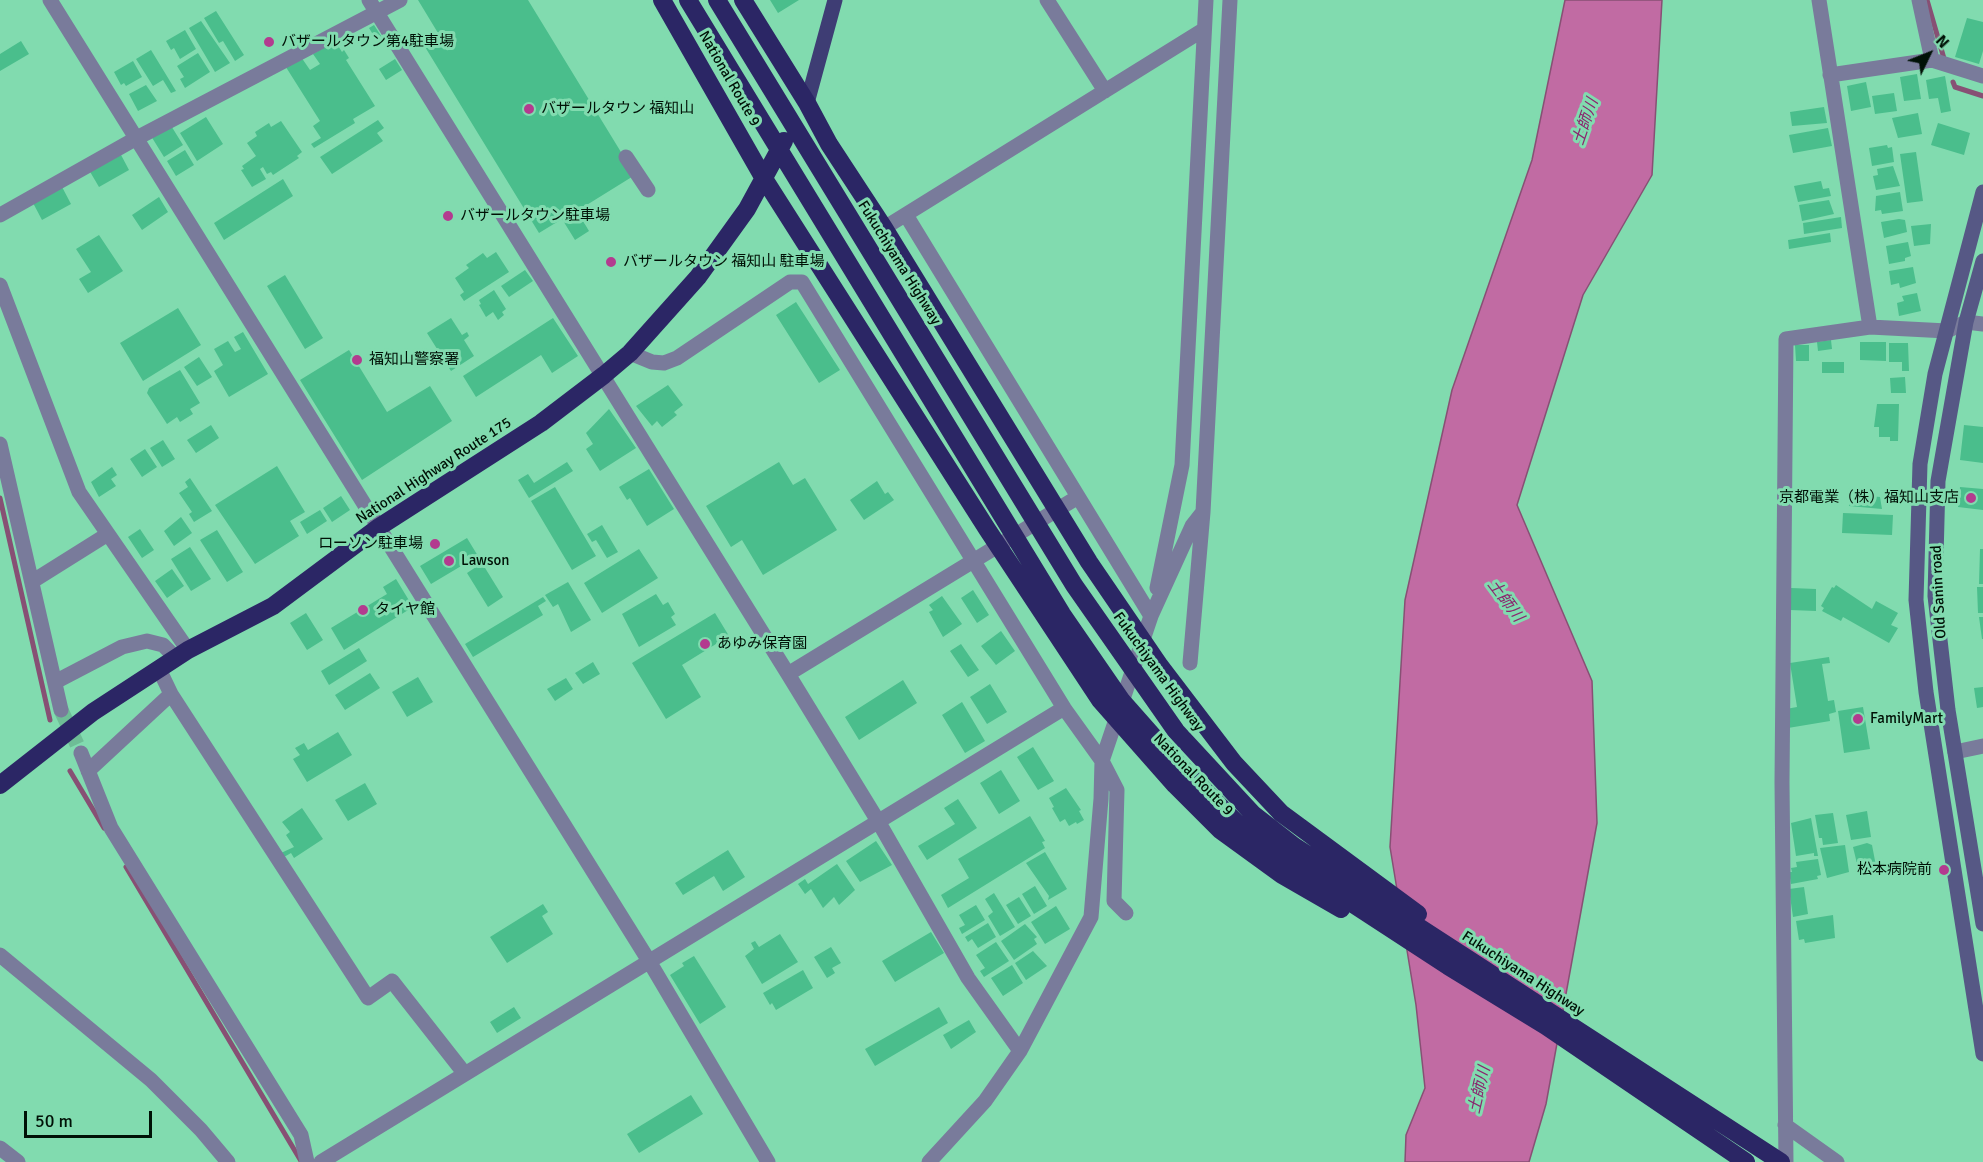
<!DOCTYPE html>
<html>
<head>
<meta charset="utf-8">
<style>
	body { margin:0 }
	#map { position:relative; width:1983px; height:1162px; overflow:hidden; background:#81dbaf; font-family:Signika,sans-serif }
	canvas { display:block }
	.north { position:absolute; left:1899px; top:24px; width:60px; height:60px; -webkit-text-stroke:4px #81dbaf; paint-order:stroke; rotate:47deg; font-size:16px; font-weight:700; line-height:24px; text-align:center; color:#001106 }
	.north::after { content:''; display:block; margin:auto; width:21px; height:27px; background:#001106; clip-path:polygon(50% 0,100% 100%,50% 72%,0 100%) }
	.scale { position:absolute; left:24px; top:1111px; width:128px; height:27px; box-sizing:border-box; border:3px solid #001106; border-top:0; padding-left:8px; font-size:18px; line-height:21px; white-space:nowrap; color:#001106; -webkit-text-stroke:4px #81dbaf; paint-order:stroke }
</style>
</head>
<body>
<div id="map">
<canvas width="1983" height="1162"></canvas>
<div class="north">N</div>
<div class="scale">50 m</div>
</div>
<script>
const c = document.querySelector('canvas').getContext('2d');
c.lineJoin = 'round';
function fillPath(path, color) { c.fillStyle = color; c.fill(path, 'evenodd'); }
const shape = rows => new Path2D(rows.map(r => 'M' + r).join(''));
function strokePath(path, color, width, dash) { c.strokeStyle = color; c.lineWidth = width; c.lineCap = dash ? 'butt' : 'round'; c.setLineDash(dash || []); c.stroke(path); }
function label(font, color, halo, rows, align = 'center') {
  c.font = font + ' Signika,"Noto Sans JP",sans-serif'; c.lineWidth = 6; c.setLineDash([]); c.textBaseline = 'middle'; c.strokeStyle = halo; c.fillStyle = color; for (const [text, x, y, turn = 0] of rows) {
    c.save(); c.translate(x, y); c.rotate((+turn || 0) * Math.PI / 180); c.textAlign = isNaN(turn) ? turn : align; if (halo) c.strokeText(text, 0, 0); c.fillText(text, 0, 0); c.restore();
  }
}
const water = shape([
	[1565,0,1662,0,1652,175,1583,295,1517,505,1592,681,1597,823,1546,1104,1529,1162,1405,1162,1406,1135,1425,1088,1416,1005,1390,847,1405,600,1452,390,1532,160,1565,0]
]);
const stream = shape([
	[1927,0,1945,62],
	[1953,82,1955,87,1983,96],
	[0,498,50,720],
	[70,771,104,828],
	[126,867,301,1161]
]);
const building = shape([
	[418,0,528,0,635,175,577,211,589,231,575,240,562,219,539,233,422,42,438,33],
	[770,0,799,0,778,13],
	[216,11,244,55,235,61,223,41,219,43,204,18],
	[1967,18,1983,22,1983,51,1979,64,1955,57],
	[201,21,230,63,215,72,189,28],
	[374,25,385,42,380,46,369,28],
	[185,30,196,49,180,59,174,48,171,50,166,41],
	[21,41,29,54,0,71,0,54],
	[335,41,342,52,344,50,349,58,346,60,375,106,353,119,355,123,314,148,311,144,321,138,313,126,320,121,284,64,299,54,310,70,320,64,313,54],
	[151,50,176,91,171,93,163,80,153,86,136,59],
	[198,53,210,72,185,88,180,79,184,77,177,66],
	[395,59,402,70,386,80,379,69],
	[133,61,142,77,126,86,124,83,121,85,114,72],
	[1917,74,1921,99,1904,101,1900,77],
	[1945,76,1951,111,1941,113,1938,98,1929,99,1926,80],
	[1866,82,1871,107,1851,111,1847,86],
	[146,85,157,101,138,111,129,94],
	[1894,93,1897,111,1875,114,1872,96],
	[1824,107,1827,123,1792,126,1790,112],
	[1918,113,1922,134,1898,138,1892,118],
	[206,117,223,144,197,161,180,133],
	[378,120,384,128,377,133,383,141,332,174,320,157],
	[281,121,302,152,297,156,299,158,273,175,271,172,267,174,263,167,260,169,266,179,252,187,241,170,244,169,242,166,256,156,247,143,257,136,255,132,269,123,271,127],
	[1938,123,1970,133,1964,155,1931,145],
	[170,124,183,145,164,157,151,136],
	[1828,128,1832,146,1793,153,1789,135],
	[1887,145,1888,148,1892,147,1894,162,1872,166,1869,148],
	[185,150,194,165,176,176,167,161],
	[1916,152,1923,201,1907,203,1900,154],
	[120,153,129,170,99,187,89,170],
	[1893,166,1900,186,1876,190,1873,176,1878,175,1877,169],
	[283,179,293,196,224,240,214,223],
	[1821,181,1823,189,1829,188,1831,196,1798,202,1794,186],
	[61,185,71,204,42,220,32,201],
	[1900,192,1903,211,1882,214,1881,210,1875,211,1876,196],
	[159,197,168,212,142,230,132,215],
	[1829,200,1834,214,1802,221,1799,205],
	[1841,217,1842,228,1804,234,1803,223],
	[1899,219,1905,220,1907,232,1884,238,1881,222],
	[1931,224,1930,244,1914,246,1911,226],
	[1830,233,1831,242,1789,249,1788,240],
	[99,235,123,271,88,293,79,279,91,272,76,249],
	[1908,242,1911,256,1905,258,1905,261,1889,264,1886,246],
	[496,252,509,272,464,301,460,295,464,292,455,278,469,268,466,265,483,253,487,258],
	[1913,267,1916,283,1900,288,1899,283,1891,285,1889,271],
	[525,270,533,281,509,297,501,286],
	[285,275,323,338,305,349,267,286],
	[494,290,506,309,502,312,504,315,498,320,493,312,486,317,479,305,481,304,479,300],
	[1917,293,1921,311,1899,316,1897,303,1904,301,1902,296],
	[796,302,840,370,819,383,776,315],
	[178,308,201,345,143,381,120,343],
	[451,318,462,335,467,332,469,336,464,340,474,356,451,371,427,333],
	[553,318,578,356,552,373,541,355,476,397,463,376],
	[243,332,268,374,229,397,214,371,223,365,214,349,228,341,235,352,241,349,234,337],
	[1831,340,1832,349,1818,351,1817,342],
	[1860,342,1886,342,1886,361,1860,360],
	[1889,343,1908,343,1909,371,1902,371,1902,362,1889,362],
	[1795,345,1809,345,1809,361,1796,361],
	[349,350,387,412,430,386,452,421,362,480,300,380],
	[199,357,212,377,197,386,184,367],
	[1822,362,1844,362,1844,373,1822,373],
	[180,370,200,403,190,409,193,414,180,422,177,417,167,424,147,393,149,388],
	[1905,377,1906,393,1891,393,1890,378],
	[668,385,683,405,674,412,677,415,662,427,657,421,652,426,636,406],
	[1877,404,1899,404,1898,441,1890,441,1890,437,1879,437,1879,427,1874,427],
	[609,409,636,448,600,471,586,449,593,444,586,433],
	[211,425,219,438,196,453,187,440],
	[1964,425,1983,427,1983,463,1960,460],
	[163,440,175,459,162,467,150,448],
	[145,449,157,467,142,477,130,459],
	[567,462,573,471,529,498,518,480,528,474,534,483],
	[779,462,793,485,805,478,837,530,763,575,742,540,731,547,706,506],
	[277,466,305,512,290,521,299,536,255,564,215,505],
	[112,467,117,475,111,479,116,486,99,497,91,482],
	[649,469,674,509,647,526,630,498,627,500,619,487],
	[190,478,212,511,194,522,189,514,192,512,179,493,188,487,185,482],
	[877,481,885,494,888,492,894,500,864,520,850,500],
	[555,487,596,556,572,570,531,501],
	[1960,487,1983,489,1983,510,1958,507],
	[1850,494,1880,497,1882,509,1849,506],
	[341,496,350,510,332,522,323,508],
	[320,510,327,521,307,534,300,522],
	[1843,513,1893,515,1892,535,1842,533],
	[181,517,192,533,174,546,164,531],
	[602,525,618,552,607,558,596,540,592,542,587,534],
	[140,529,154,550,142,558,128,537],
	[217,530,243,572,227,582,200,540],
	[467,538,478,556,431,584,420,566],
	[190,547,211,579,191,591,171,559],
	[639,549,658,578,602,613,584,583],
	[1980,549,1983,549,1983,584,1979,584],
	[482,563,503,597,488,607,467,573],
	[172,569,184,586,167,598,155,581],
	[396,579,413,607,344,650,331,628,387,594,383,587],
	[568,582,591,620,571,632,558,604,553,607,545,595],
	[1836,585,1872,609,1876,601,1898,613,1891,625,1898,628,1889,643,1843,617,1841,621,1822,611,1824,608,1821,606,1832,587,1834,588],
	[1977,587,1983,587,1983,613,1978,613],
	[1791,588,1816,589,1816,611,1790,610],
	[973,590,989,615,977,623,961,598],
	[656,594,663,605,668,602,675,614,671,617,676,625,639,647,622,614],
	[942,596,962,624,943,637,929,612,933,610,929,605],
	[543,597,546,601,538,606,543,615,473,657,465,644],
	[306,613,323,640,307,650,290,623],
	[715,613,729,636,682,665,701,697,666,719,632,663],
	[1979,617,1983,617,1983,639,1982,639],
	[1001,631,1015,651,996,665,981,646],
	[961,644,979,670,968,677,950,651],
	[359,648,367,661,329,685,321,671],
	[1829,657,1830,663,1822,664,1828,701,1834,700,1836,712,1829,714,1830,721,1788,728,1786,709,1797,707,1790,663],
	[593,662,600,674,583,684,575,673],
	[370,673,380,688,345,710,335,695],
	[418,677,433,702,407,717,392,692],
	[566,678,573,689,555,701,547,689],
	[903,680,917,703,859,740,845,717],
	[990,684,1007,712,987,724,970,697],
	[1983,687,1983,707,1977,708,1974,688],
	[962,702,985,741,965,753,942,715],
	[1863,707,1870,749,1844,753,1838,711],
	[338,732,352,755,307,782,293,759,300,755,295,748,304,743,308,750],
	[1033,747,1054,781,1038,790,1017,757],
	[1001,770,1020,801,999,814,980,783],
	[365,783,377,804,348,821,335,800],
	[1066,788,1081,810,1079,811,1084,820,1077,824,1076,822,1069,826,1065,819,1060,822,1052,808,1054,807,1049,798],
	[958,799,977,828,927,860,918,846,955,824,944,808],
	[302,808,323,839,294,858,291,853,284,857,281,853,294,847,286,835,290,832,282,822],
	[1867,811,1871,837,1851,840,1846,815],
	[1833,813,1838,843,1823,845,1822,838,1819,838,1815,815],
	[1030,816,1045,841,1042,842,1045,848,948,908,941,895,969,878,958,859],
	[1811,818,1818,856,1814,856,1814,853,1796,856,1791,823],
	[876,841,892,865,860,882,846,861],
	[1867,843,1872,845,1876,866,1869,867,1870,870,1859,872,1853,847],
	[1845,845,1849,872,1827,878,1820,848],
	[728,850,745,877,723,891,714,876,683,895,675,883],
	[1045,852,1067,889,1048,900,1049,896,1026,863],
	[1818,859,1821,875,1817,876,1818,879,1791,884,1789,872,1792,872,1791,868,1797,867,1796,862],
	[837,864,855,890,839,905,834,897,823,908,811,889,805,894,798,884,805,879,808,884],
	[1035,886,1047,906,1034,914,1022,894],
	[1804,887,1808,914,1793,917,1789,889],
	[994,893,1015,927,1000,936,988,916,993,912,985,899],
	[1019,897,1031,916,1018,924,1006,905],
	[543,904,548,912,542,916,553,934,507,963,490,937],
	[976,905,985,920,962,934,959,928,965,925,959,915],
	[1056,906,1070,929,1045,944,1031,922],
	[1833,915,1835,938,1805,943,1804,939,1799,940,1796,921],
	[988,923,996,937,978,948,972,939,968,942,965,937],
	[1025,924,1037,937,1034,939,1037,944,1014,960,1001,941],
	[931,932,944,953,895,982,882,961],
	[780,934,798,962,762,984,745,956,754,949,751,943,755,941,759,947],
	[996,942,1009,961,984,977,980,971,985,968,976,955],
	[831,947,841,963,832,968,835,973,827,978,814,957],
	[1033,951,1047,966,1026,980,1015,963],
	[694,956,726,1007,700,1024,670,975,684,966,682,963],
	[1012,965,1023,983,1003,996,991,978],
	[803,970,813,988,776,1010,772,1003,770,1005,763,993],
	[514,1007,521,1018,497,1033,490,1022],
	[939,1007,948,1023,875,1066,865,1049],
	[969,1020,976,1032,951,1049,943,1035],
	[691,1095,703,1114,639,1153,627,1134]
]);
const streetTunnel = shape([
	[61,710,81,753]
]);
const street = shape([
	[50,0,649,961,768,1162],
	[369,0,788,674,878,821,968,978,1020,1051],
	[1047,0,1105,91],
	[1819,0,1870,327],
	[1919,0,1932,60],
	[1830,75,1932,60,1983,76],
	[626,157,648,190],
	[0,215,135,139,400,0],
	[906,215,1151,616],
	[884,228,1203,30],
	[0,285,79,492,108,534],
	[630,353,652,362,664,363,677,358,790,282,802,282,1064,708,1102,761,1117,790,1114,901,1126,913],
	[0,444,61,710],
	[33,581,108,534,188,650],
	[1157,588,1182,465,1206,0],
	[1190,663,1203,512,1230,0],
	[159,669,171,694,368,998,392,981,465,1074],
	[788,674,1078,497],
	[55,682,122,647,147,641,163,645,176,658],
	[1955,752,1983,746],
	[81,753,111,828,301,1135,307,1162],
	[88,771,171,694],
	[0,955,151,1080,201,1130,228,1162],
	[1785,1125,1837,1162],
	[0,1148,18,1162],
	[321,1162,1064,708],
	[929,1162,985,1101,1020,1051,1091,917,1101,799,1102,761,1151,616,1192,526,1203,512],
	[1786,1162,1782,782,1786,339,1870,327,1947,331,1966,322,1983,324]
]);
const secondary = shape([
	[1983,192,1935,374,1920,464,1916,600,1926,692,1983,1054],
	[1983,261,1966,322,1938,481,1935,596,1948,710,1983,924]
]);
const primary = shape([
	[807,103,835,0]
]);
const highway = shape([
	[662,0,763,177,987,529,1100,700,1175,785,1220,830,1282,875,1341,909],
	[688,0,1062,614,1122,701,1175,761,1240,826,1287,861,1448,966,1546,1026,1746,1162],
	[717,0,1074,585,1176,731,1253,814,1294,846,1781,1162],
	[743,0,807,103,829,144,884,228,1089,562,1160,666,1234,763,1281,813,1418,914],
	[0,785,93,712,188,650,273,606,379,527,541,423,604,375,630,353,698,277,747,209,784,141]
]);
const markers = [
	[269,42,6,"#b33b8f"],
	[529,109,6,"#b33b8f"],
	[448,216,6,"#b33b8f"],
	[611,262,6,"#b33b8f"],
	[357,360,6,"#b33b8f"],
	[1971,498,6,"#b33b8f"],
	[435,544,6,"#b33b8f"],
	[449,561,6,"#b33b8f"],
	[363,610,6,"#b33b8f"],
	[705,644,6,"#b33b8f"],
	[1858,719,6,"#b33b8f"],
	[1944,870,6,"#b33b8f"]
];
const poiNames = [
	["バザールタウン第4駐車場",281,42],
	["バザールタウン 福知山",541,109],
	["バザールタウン駐車場",460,216],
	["バザールタウン 福知山 駐車場",623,262],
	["福知山警察署",369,360],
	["京都電業（株）福知山支店",1959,498,"right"],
	["ローソン駐車場",423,544,"right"],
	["Lawson",461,561],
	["タイヤ館",375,610],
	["あゆみ保育園",717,644],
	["FamilyMart",1870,719],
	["松本病院前",1932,870,"right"]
];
const streetNames = [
	["National Route 9",729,79,60],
	["Fukuchiyama Highway",899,263,58],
	["National Highway Route 175",434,471,-33],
	["Old Sanin road",1939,592,-93],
	["Fukuchiyama Highway",1158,672,54],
	["National Route 9",1193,775,46],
	["Fukuchiyama Highway",1523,974,33]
];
const waterNames = [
	["土師川",1586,122,-71],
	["土師川",1505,601,53],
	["土師川",1480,1090,-77]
];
fillPath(water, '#c16ba3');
strokePath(water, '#875074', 1.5);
strokePath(stream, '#875074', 5);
fillPath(building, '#4abe8c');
strokePath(streetTunnel, '#6ebd96', 15, [15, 8]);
strokePath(street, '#797b9b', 15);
strokePath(secondary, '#565885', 15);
strokePath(primary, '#3e3d74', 15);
strokePath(highway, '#2b2665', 18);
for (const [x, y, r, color] of markers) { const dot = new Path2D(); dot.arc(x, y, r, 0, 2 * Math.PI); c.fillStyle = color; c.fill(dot); strokePath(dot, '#81dbaf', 2); }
label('15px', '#001106', '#81dbaf', poiNames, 'left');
label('15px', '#001106', '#81dbaf', streetNames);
label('italic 16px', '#8b246e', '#81dbaf', waterNames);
</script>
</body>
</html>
